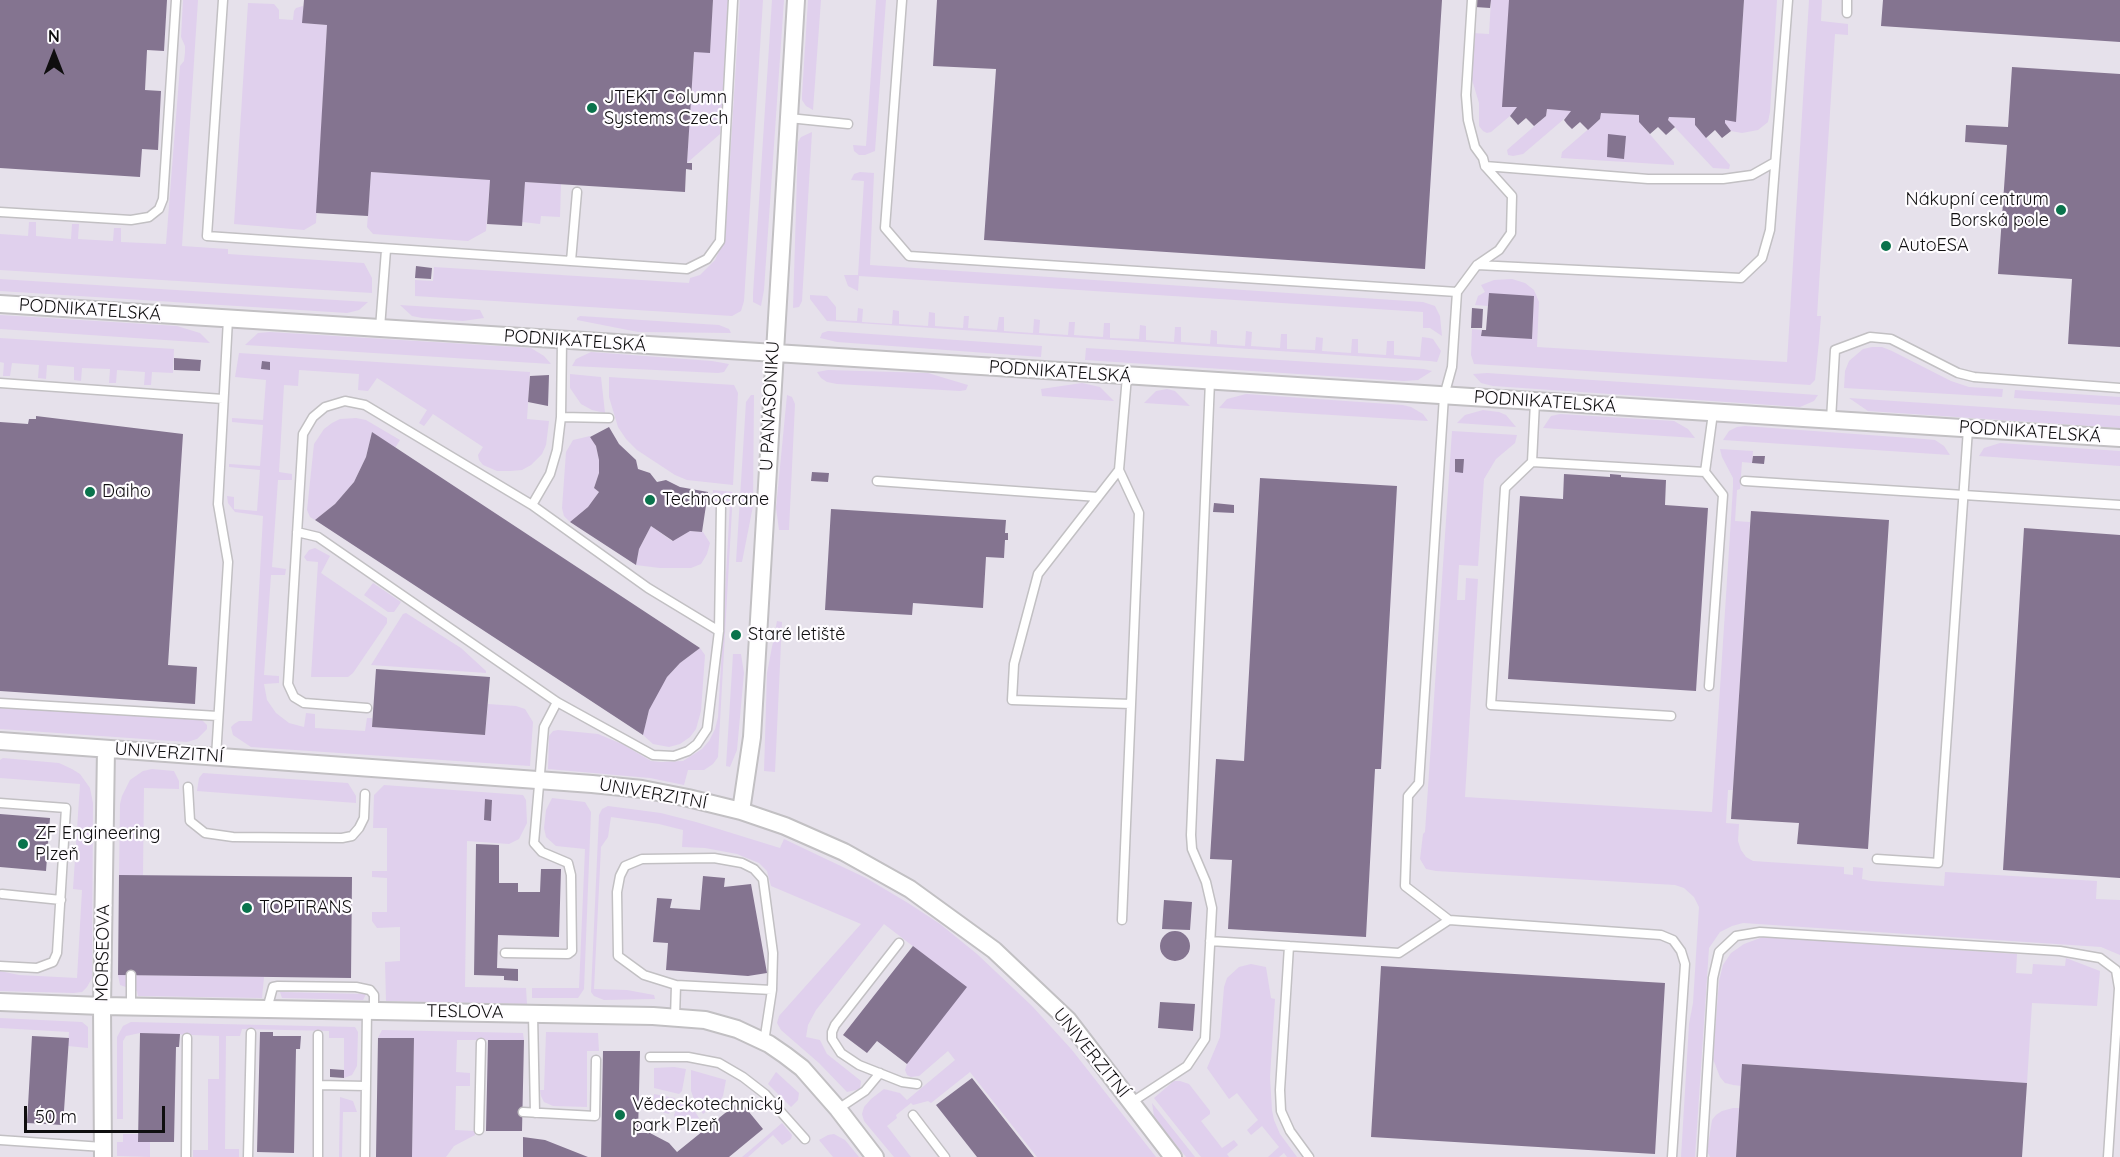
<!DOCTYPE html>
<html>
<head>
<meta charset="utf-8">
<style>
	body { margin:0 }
	#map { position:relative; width:2120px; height:1157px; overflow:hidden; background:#f0eff2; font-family:Quicksand,sans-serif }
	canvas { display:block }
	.north { position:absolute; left:24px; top:24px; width:60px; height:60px; -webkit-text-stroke:4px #fefcff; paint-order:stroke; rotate:0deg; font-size:16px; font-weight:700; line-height:24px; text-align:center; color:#0f0e0f }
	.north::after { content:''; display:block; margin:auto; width:21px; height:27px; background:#0f0e0f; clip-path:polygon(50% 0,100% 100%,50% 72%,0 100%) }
	.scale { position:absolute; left:24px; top:1106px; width:141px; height:27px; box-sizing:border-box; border:3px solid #0f0e0f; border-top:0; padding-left:8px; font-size:18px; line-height:21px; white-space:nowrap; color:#0f0e0f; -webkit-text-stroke:4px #fefcff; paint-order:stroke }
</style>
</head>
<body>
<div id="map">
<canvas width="2120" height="1157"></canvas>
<div class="north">N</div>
<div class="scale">50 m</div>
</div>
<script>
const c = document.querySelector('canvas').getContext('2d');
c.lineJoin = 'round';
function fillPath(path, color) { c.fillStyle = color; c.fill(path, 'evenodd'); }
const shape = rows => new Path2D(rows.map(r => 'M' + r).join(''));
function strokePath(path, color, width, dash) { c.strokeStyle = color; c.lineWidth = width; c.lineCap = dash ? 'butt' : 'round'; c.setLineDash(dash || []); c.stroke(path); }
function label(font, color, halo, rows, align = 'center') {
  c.font = font + ' Quicksand,sans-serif'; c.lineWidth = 4.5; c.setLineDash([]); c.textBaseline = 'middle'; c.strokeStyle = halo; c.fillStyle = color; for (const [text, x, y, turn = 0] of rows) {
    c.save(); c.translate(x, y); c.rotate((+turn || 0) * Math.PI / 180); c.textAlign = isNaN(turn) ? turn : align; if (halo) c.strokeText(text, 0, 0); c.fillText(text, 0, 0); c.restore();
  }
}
const built = shape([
	[0,0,2120,0,2120,1157,0,1157]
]);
const green = shape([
	[183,0,198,0,182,246,228,249,228,254,364,263,372,278,372,293,0,270,0,234,28,236,29,222,36,222,36,236,71,239,72,224,79,224,78,239,113,241,114,228,121,228,121,242,166,244,180,66,184,61,185,53,185,46,181,37],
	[713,0,729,0,720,134,687,163,694,52,710,52],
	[740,0,763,0,744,301,741,311,732,316,415,296,415,280,433,281,434,267,689,283,690,278,700,275,715,260,725,239],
	[772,0,784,0,764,290,761,306,753,302,753,294],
	[808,0,821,0,813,110,806,106,802,100,802,95],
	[876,0,886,0,875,151,865,155,859,155,854,151,853,145,866,146],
	[1491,0,1509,0,1517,107,1517,110,1491,132,1487,133,1483,131,1479,126,1479,103,1470,73,1472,33,1489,34],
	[1744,0,1777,0,1770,112,1768,122,1758,130,1742,133,1731,131,1725,123,1725,120,1736,121],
	[1809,0,1822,0,1821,21,1848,24,1848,35,1835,34,1817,316,1821,316,1819,341,1815,380,1810,385,1474,364,1471,355,1472,329,1482,330,1481,335,1532,339,1534,296,1489,294,1488,306,1475,305,1478,296,1485,292,1481,285,1494,280,1512,279,1525,283,1534,290,1539,302,1537,347,1787,362],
	[248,3,274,4,279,10,279,19,293,20,294,11,296,8,303,6,303,23,327,25,316,223,304,230,234,224],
	[1547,109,1571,111,1571,113,1523,154,1513,156,1508,155,1507,150,1546,116],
	[1601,113,1639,115,1639,122,1674,162,1674,165,1561,158,1562,152,1600,119],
	[1669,117,1695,118,1695,125,1730,165,1729,169,1713,168,1668,120],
	[812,132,802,301,799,307,793,308,798,142,801,137],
	[371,172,490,180,486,231,468,241,373,234,367,227],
	[860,172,874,173,870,265,1423,302,1435,306,1440,316,1442,336,1430,328,1423,328,1423,312,859,276,858,291,848,286,844,275,858,275,864,181,851,180,854,174],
	[525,182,561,184,560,217,541,216,540,224,522,222],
	[0,279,368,302,359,310,347,313,0,291],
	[810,295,827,296,836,307,836,320,857,321,858,308,863,309,862,322,892,324,893,310,899,311,899,324,928,326,929,312,935,313,935,326,963,328,964,316,969,316,968,328,997,330,999,317,1004,317,1004,331,1033,333,1034,319,1040,320,1039,333,1068,335,1069,322,1075,322,1074,335,1103,337,1104,323,1110,323,1110,338,1139,339,1140,325,1146,326,1146,340,1174,342,1175,327,1181,327,1181,342,1210,344,1211,330,1217,331,1217,344,1245,346,1246,331,1252,332,1251,346,1280,348,1281,334,1287,334,1287,349,1315,350,1316,337,1323,338,1322,351,1351,353,1352,339,1358,339,1358,353,1386,355,1387,341,1394,341,1394,355,1420,357,1422,337,1429,338,1433,339,1441,351,1437,362,1430,361,827,321,810,299],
	[400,305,480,310,484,318,463,321,422,318,412,316],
	[0,315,177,326,200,333,210,343,0,329],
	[580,316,719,325,729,329,731,333,638,332,577,320,577,318],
	[828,331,1042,346,1041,357,837,342,820,338,822,333],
	[270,332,531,348,544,356,551,364,245,345,258,333],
	[0,338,174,349,173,373,152,372,151,385,144,385,145,372,117,370,116,383,109,383,110,369,82,368,81,381,74,380,74,367,47,365,46,379,38,378,39,365,12,363,10,376,3,376,4,363,0,362],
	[1872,347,1882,347,1892,351,1951,381,1969,387,2003,389,2002,397,1844,388,1845,371,1849,361,1863,349],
	[1086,348,1424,369,1432,371,1418,380,1404,381,1085,360],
	[591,352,712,361,729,364,724,372,718,373,572,366,576,359],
	[239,353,530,372,527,419,549,421,546,445,542,454,531,465,522,470,510,471,497,471,483,465,479,460,478,455,483,447,433,414,424,426,419,423,427,410,377,378,368,391,358,390,359,374,299,370,298,386,284,385,279,472,292,474,292,480,278,480,272,567,286,569,285,575,271,575,264,675,279,676,279,683,264,684,267,700,276,713,289,723,304,727,306,713,315,714,315,728,365,731,367,718,372,718,372,727,485,735,488,704,516,706,525,709,533,722,530,766,251,747,233,735,231,727,234,724,239,721,252,721,263,516,235,512,228,503,227,496,234,497,234,509,257,511,260,470,229,467,229,464,260,466,263,425,232,422,232,418,263,420,266,380,235,377],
	[828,370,928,373,968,385,966,390,960,391,837,384,827,382,821,378,817,372],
	[1487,373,1818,395,1814,401,1800,407,1493,386,1481,383,1473,374],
	[570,374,601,377,605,413,592,410,581,404,570,388],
	[609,377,734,385,738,393,733,485,687,480,675,475,637,450,626,439,618,427,609,397],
	[1082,383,1100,387,1114,401,1042,396,1041,389],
	[1167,389,1175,391,1190,406,1144,403,1156,391],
	[2015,390,2120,397,2120,405,2014,398],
	[1246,394,1403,405,1411,407,1423,414,1428,421,1219,408,1227,399],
	[751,395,754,395,753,506,742,562,736,562,746,402],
	[787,395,792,397,795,404,789,530,779,530,776,508],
	[1849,398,2120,416,2120,428,1868,411],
	[1483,410,1499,412,1506,415,1516,427,1457,423,1465,415],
	[1560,414,1674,421,1688,429,1695,438,1543,428,1551,416],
	[356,418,366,420,400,440,395,448,372,432,366,457,354,482,335,504,315,520,310,517,307,510,314,444,324,429,332,423,340,419],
	[1745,426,1924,439,1935,440,1944,446,1950,455,1723,440,1729,431,1737,427],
	[1452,431,1517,435,1515,443,1496,459,1484,479,1478,566,1459,565,1457,600,1465,600,1466,578,1478,579,1465,797,1712,812,1733,487,1733,478,1722,457,1720,449,1753,451,1752,463,1742,462,1740,489,1737,490,1735,521,1750,522,1733,790,1728,790,1726,823,1739,824,1738,841,1741,850,1746,857,1753,861,1844,867,1844,874,1853,875,1853,867,1863,868,1862,879,1871,881,1944,886,1945,872,2097,881,2096,899,2120,900,2120,955,2101,947,1743,923,1732,926,1720,932,1709,948,1695,1157,1681,1157,1689,1024,1693,1003,1699,907,1694,897,1684,888,1675,885,1436,871,1426,869,1420,859,1423,834,1425,832],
	[590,436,596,446,599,460,599,473,594,488,599,492,588,507,570,522,564,516,562,508,566,452,573,440],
	[2000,443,2120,451,2120,466,1979,456,1984,448],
	[713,490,733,492,718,757,713,764,704,770,688,770,684,785,650,778,548,769,549,736,553,731,558,730,598,734,622,744,651,761,661,762,683,761,702,749,709,741,715,729,718,717,730,503,712,501],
	[651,526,672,541,690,531,703,532,710,543,707,554,701,564,691,568,660,568,636,565,639,549],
	[315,548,330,556,321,573,387,618,387,623,353,673,348,677,311,677,318,562,307,561,304,557,309,550],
	[373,583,401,602,394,612,388,612,364,595],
	[406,613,461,648,486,671,486,673,371,665,403,614],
	[777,621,782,622,775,772,764,771,767,673],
	[700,648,705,655,701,711,696,729,690,737,680,744,669,747,653,744,643,735,649,710,656,694,667,677,680,663],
	[733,654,741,654,744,673,737,750,730,767,726,766],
	[0,707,201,719,207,725,207,729,197,739,187,742,0,729],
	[3,758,59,763,72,769,80,774,90,788,93,803,92,978,87,987,82,992,74,993,0,991,0,971,19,975,77,978,82,890,73,889,80,784,0,778,0,760],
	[152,769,174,771,179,781,179,789,144,788,143,875,119,875,120,804,122,796,130,780,143,771],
	[203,773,348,783,356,796,356,803,197,791,199,778],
	[384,785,523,795,526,800,527,823,519,839,509,844,467,841,465,987,526,988,527,1004,386,1001,385,962,400,961,400,927,377,928,372,921,372,912,387,912,387,878,372,877,372,871,387,871,387,828,373,828,374,795],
	[552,798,585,802,591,812,584,989,578,998,532,998,532,988,579,988,585,849,556,846,546,837,544,828,546,810],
	[608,806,661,813,696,822,780,848,784,839,866,878,908,903,940,924,977,954,1032,1006,1072,1050,1156,1157,1037,1157,970,1072,931,1103,928,1101,913,1105,911,1103,896,1115,897,1118,887,1126,911,1157,894,1157,864,1121,862,1114,864,1107,871,1099,884,1089,900,1093,907,1100,955,1060,948,1051,919,1076,911,1077,907,1075,905,1070,907,1064,966,987,884,924,816,1010,808,1025,806,1037,820,1040,827,1054,861,1081,860,1089,847,1092,819,1063,781,1030,777,1023,779,1016,861,924,771,886,767,871,759,863,737,854,705,848,682,847,683,830,659,824,611,817,608,837,601,847,594,989,627,990,654,995,655,999,604,1000,594,996,591,992,599,815,602,809],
	[1763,937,2017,954,2016,973,2032,974,2033,964,2065,966,2066,958,2100,971,2097,1006,2032,1003,2027,1083,1742,1064,1741,1086,1733,1085,1725,1083,1720,1077,1713,1059,1719,981,1723,965,1731,953,1744,944],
	[1251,964,1266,967,1271,998,1275,999,1270,1077,1272,1110,1274,1120,1280,1134,1297,1157,1287,1157,1284,1153,1279,1157,1268,1157,1279,1147,1262,1126,1251,1135,1247,1130,1258,1120,1237,1093,1229,1099,1207,1068,1220,1037,1224,987,1227,978,1239,967],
	[118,975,264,977,262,998,138,996,137,991,120,985],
	[280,992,366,994,363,1000,282,998],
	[0,1018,82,1022,88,1027,88,1048,68,1046,69,1032,0,1028],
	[131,1022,355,1027,358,1032,357,1066,352,1075,344,1078,344,1038,329,1038,329,1031,242,1029,240,1036,226,1036,225,1149,239,1149,239,1157,193,1157,193,1150,208,1150,208,1079,219,1079,219,1036,140,1033,126,1036,123,1041,123,1119,117,1119,117,1037,123,1026],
	[382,1030,523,1033,524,1040,457,1040,456,1072,470,1073,470,1086,456,1086,455,1130,475,1131,475,1135,454,1146,446,1157,412,1157,414,1038,378,1038],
	[546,1032,598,1033,599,1051,587,1051,587,1107,553,1106,544,1102,541,1096,540,1090,544,1090],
	[674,1067,686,1069,682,1091,679,1094,654,1088,654,1068],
	[691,1070,726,1080,723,1096,718,1103,703,1114,695,1102,691,1091],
	[776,1072,799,1093,798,1100,791,1107,768,1084],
	[1174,1081,1180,1081,1189,1084,1210,1111,1210,1114,1201,1121,1222,1148,1234,1140,1238,1145,1227,1154,1229,1157,1201,1157,1154,1098],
	[654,1094,675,1098,669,1114,654,1110],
	[340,1097,353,1101,357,1112,343,1112,342,1157,339,1157],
	[680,1102,694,1110,699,1118,688,1128,676,1121,674,1115],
	[1152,1103,1195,1157,1186,1157,1169,1136,1154,1116],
	[1733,1108,1739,1108,1736,1157,1710,1157,1707,1151,1712,1120,1716,1115,1722,1111],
	[782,1123,792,1135,791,1139,782,1145,773,1135,748,1157,742,1157],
	[123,1134,138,1134,138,1142,150,1142,150,1157,117,1156,117,1142,123,1142],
	[834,1134,845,1140,859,1157,833,1157,819,1140,828,1135]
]);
const building = shape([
	[0,0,167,0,164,51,147,50,145,90,161,91,158,150,142,149,140,177,0,168],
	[304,0,713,0,710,53,694,52,687,163,692,163,692,170,686,169,685,192,525,182,522,226,487,224,490,180,371,172,368,216,316,213,327,25,302,23],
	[937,0,1442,0,1425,269,984,240,996,69,933,66],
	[1475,0,1491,0,1490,8,1475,7],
	[1509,0,1744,0,1736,122,1725,120,1725,123,1731,131,1722,138,1715,130,1706,138,1695,125,1695,118,1669,117,1668,120,1675,127,1666,135,1658,127,1650,134,1639,122,1639,115,1601,113,1600,119,1588,130,1580,122,1572,129,1567,124,1564,120,1571,111,1547,109,1546,116,1534,126,1526,118,1518,125,1510,116,1517,107,1502,107],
	[1883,0,2120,0,2120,42,1881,26],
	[2012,67,2120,74,2120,347,2068,344,2072,279,1998,274,2007,145,1965,142,1966,125,2008,127],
	[1608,134,1626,136,1624,159,1607,157],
	[416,266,432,268,431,279,415,278],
	[1489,293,1534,296,1532,339,1481,336,1482,330,1486,330],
	[1472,308,1483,309,1482,328,1471,328],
	[174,358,201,360,200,371,174,370],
	[262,361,270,362,270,370,261,369],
	[549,375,548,406,528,402,530,376],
	[36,416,183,434,168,665,197,667,195,704,0,691,0,422,28,424,29,419,36,419],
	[609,427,619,444,636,460,638,469,650,473,657,482,666,480,680,487,708,492,702,532,690,531,673,541,651,526,639,549,636,565,570,522,588,507,599,492,594,488,599,473,599,460,596,446,590,437],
	[372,432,700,648,680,663,667,677,649,710,643,735,315,520,335,504,354,482,366,457],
	[1753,456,1765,456,1764,464,1752,463],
	[1455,459,1464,459,1463,473,1455,472],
	[812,472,829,473,828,482,811,481],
	[1564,474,1610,477,1610,474,1621,475,1621,477,1666,480,1665,505,1708,508,1696,691,1508,679,1520,496,1563,499],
	[1260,478,1397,486,1381,769,1375,769,1366,937,1228,929,1232,860,1210,859,1216,759,1244,761],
	[1214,503,1234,505,1234,513,1213,512],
	[831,509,1006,520,1005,533,1008,533,1008,540,1005,540,1004,558,986,557,983,608,913,603,912,615,825,610],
	[1751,511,1889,520,1868,849,1797,844,1799,823,1731,819],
	[2024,528,2120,535,2120,878,2003,870],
	[376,669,490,677,485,735,372,727],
	[485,799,492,800,491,821,484,820],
	[0,814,50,818,46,871,0,867],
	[476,844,499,845,499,883,518,883,518,892,540,892,541,869,561,869,559,937,498,935,497,968,518,969,518,981,504,980,504,976,474,975],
	[119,875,352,877,351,978,118,975],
	[703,876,725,878,724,887,751,884,767,973,748,976,666,970,668,943,653,942,657,898,672,899,670,908,700,910],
	[1164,900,1192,902,1190,930,1162,929],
	'1160 946a15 15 0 1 1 30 0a15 15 0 1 1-30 0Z',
	[913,946,967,987,907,1064,877,1041,867,1053,843,1035],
	[1381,966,1665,983,1655,1154,1371,1137],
	[1160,1002,1195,1004,1193,1031,1158,1028],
	[260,1032,273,1032,273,1036,301,1036,300,1049,296,1049,294,1153,257,1152],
	[140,1033,180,1034,179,1047,176,1047,174,1142,138,1142],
	[32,1036,69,1038,63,1125,27,1123],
	[378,1038,414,1038,412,1157,376,1157],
	[488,1040,524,1040,522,1131,486,1131],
	[603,1051,640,1051,638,1133,650,1133,669,1143,677,1152,740,1101,763,1129,729,1157,601,1157],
	[1742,1064,2027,1083,2022,1157,1736,1157],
	[330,1069,344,1070,344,1078,330,1077],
	[972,1078,1034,1157,977,1157,936,1105],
	[523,1137,545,1140,588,1157,523,1157]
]);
const service = shape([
	[223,0,207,236,687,269,707,259,720,241,733,0],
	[902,0,885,228,909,256,1457,292],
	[1472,0,1466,95,1468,120,1475,147,1483,158,1485,166,1512,196,1511,233,1499,250,1477,265,1457,292,1452,367,1444,396,1419,783,1408,796,1405,886,1449,920,1661,935,1673,940,1681,951,1685,964,1672,1157],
	[1847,13,1847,0],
	[789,118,848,124],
	[1485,166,1648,179,1723,179,1752,175,1775,162],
	[0,212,131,220,149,217,159,209,163,199,176,0],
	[571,261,577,192],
	[1477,265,1741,278,1762,258,1770,230,1788,0],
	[380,328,386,250],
	[1127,376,1119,470,1038,574,1014,664,1012,700,1131,704],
	[0,383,223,399],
	[1535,402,1532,462,1505,488,1491,705,1671,716],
	[561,417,609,418],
	[1831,420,1835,350,1870,337,1891,339,1958,373,1974,377,2120,388],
	[1532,462,1705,472],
	[1119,470,1139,513,1122,920],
	[877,481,1098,497],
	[1745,481,2120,505],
	[532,505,550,474,557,450,561,417,562,340],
	[297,532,318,537,557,702,653,755,674,756,688,751,697,744,707,729,719,631,721,505],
	[1709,686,1723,495,1705,472,1713,413],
	[0,703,218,716],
	[367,708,304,703,294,697,288,684,303,434,313,417,325,407,345,401,365,405,532,505,648,588,719,631],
	[216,757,228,562,218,504,228,319],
	[188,787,190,821,205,833,233,837,342,838,352,836,359,828,364,818,365,794],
	[0,803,66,808,57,953,53,962,37,968,0,966],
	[1877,859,1938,863,1968,429],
	[2,894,61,900],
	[1210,941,1399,953,1449,920],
	[899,943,835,1025,832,1032,832,1039,841,1053,859,1065,902,1082,917,1084],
	[1289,946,1280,1090,1281,1111,1290,1131,1309,1157],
	[505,953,568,954,572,951,571,875,568,863,542,852,534,843,544,727,557,702],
	[676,985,772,990],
	[131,1007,131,975],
	[267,1009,273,987,278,986,356,987,370,990,374,995,374,1010],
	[533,1014,535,1113],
	[675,1018,676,985,644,975,618,956,617,892,620,876,625,866,642,859,714,858,742,863,754,869,763,879,773,953,772,990,764,1042],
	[318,1035,318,1157],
	[650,1057,688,1057,719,1063,743,1077,765,1094,805,1139],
	[318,1085,366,1086],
	[1132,1102,1187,1066,1205,1039,1212,908,1206,882,1192,849,1191,835,1210,381],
	[838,1109,865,1091,880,1073],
	[523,1112,595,1116,596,1060],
	[913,1115,945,1157],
	[479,1130,481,1043],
	[0,1140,103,1147],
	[186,1157,187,1038],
	[248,1157,251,1033],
	[365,1157,367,1010],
	[1702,1157,1713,978,1719,952,1736,936,1760,932,2060,951,2100,958,2116,970,2119,988,2108,1157]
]);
const minor = shape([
	[0,304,2120,438],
	[0,741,592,784,642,789,688,798,741,811,785,826,844,852,910,889,994,950,1068,1020,1173,1157],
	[741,811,752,737,796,0],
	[0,1002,102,1006,653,1016,705,1020,737,1029,769,1044,785,1055,802,1068,838,1109,875,1157],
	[103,1157,102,1006,106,749]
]);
const markers = [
	[592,108,6,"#0a734c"],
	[2061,210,6,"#0a734c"],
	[1886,246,6,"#0a734c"],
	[90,492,6,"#0a734c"],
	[650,500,6,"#0a734c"],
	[736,635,6,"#0a734c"],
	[23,844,6,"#0a734c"],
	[247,908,6,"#0a734c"],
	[620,1115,6,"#0a734c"]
];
const poiNames = [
	["JTEKT Column",604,98],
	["Systems Czech",604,119],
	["Nákupní centrum",2049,200,"right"],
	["Borská pole",2049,221,"right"],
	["AutoESA",1898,246],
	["Daiho",102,492],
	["Technocrane",662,500],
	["Staré letiště",748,635],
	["ZF Engineering",35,834],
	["Plzeň",35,855],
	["TOPTRANS",259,908],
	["Vědeckotechnický",632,1105],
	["park Plzeň",632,1126]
];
const streetNames = [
	["PODNIKATELSKÁ",90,310,4],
	["PODNIKATELSKÁ",575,341,4],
	["PODNIKATELSKÁ",1060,372,4],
	["PODNIKATELSKÁ",1545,402,4],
	["U PANASONIKU",770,406,-87],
	["PODNIKATELSKÁ",2030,432,4],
	["UNIVERZITNÍ",169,753,4],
	["UNIVERZITNÍ",653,794,10],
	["MORSEOVA",103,953,-89],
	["TESLOVA",465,1012,1],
	["UNIVERZITNÍ",1091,1053,51]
];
fillPath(built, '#e6e1eb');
fillPath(green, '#e0d0ed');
fillPath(building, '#847490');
strokePath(service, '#c2c0c3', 11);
strokePath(minor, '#c2c0c3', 20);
strokePath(service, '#fff', 8);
strokePath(minor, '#fff', 16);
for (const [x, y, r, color] of markers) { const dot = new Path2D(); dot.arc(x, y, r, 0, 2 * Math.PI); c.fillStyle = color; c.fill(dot); strokePath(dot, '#fefcff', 2); }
label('18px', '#0f0e0f', '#fefcff', poiNames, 'left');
label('18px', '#0f0e0f', '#fefcff', streetNames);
</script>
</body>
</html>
